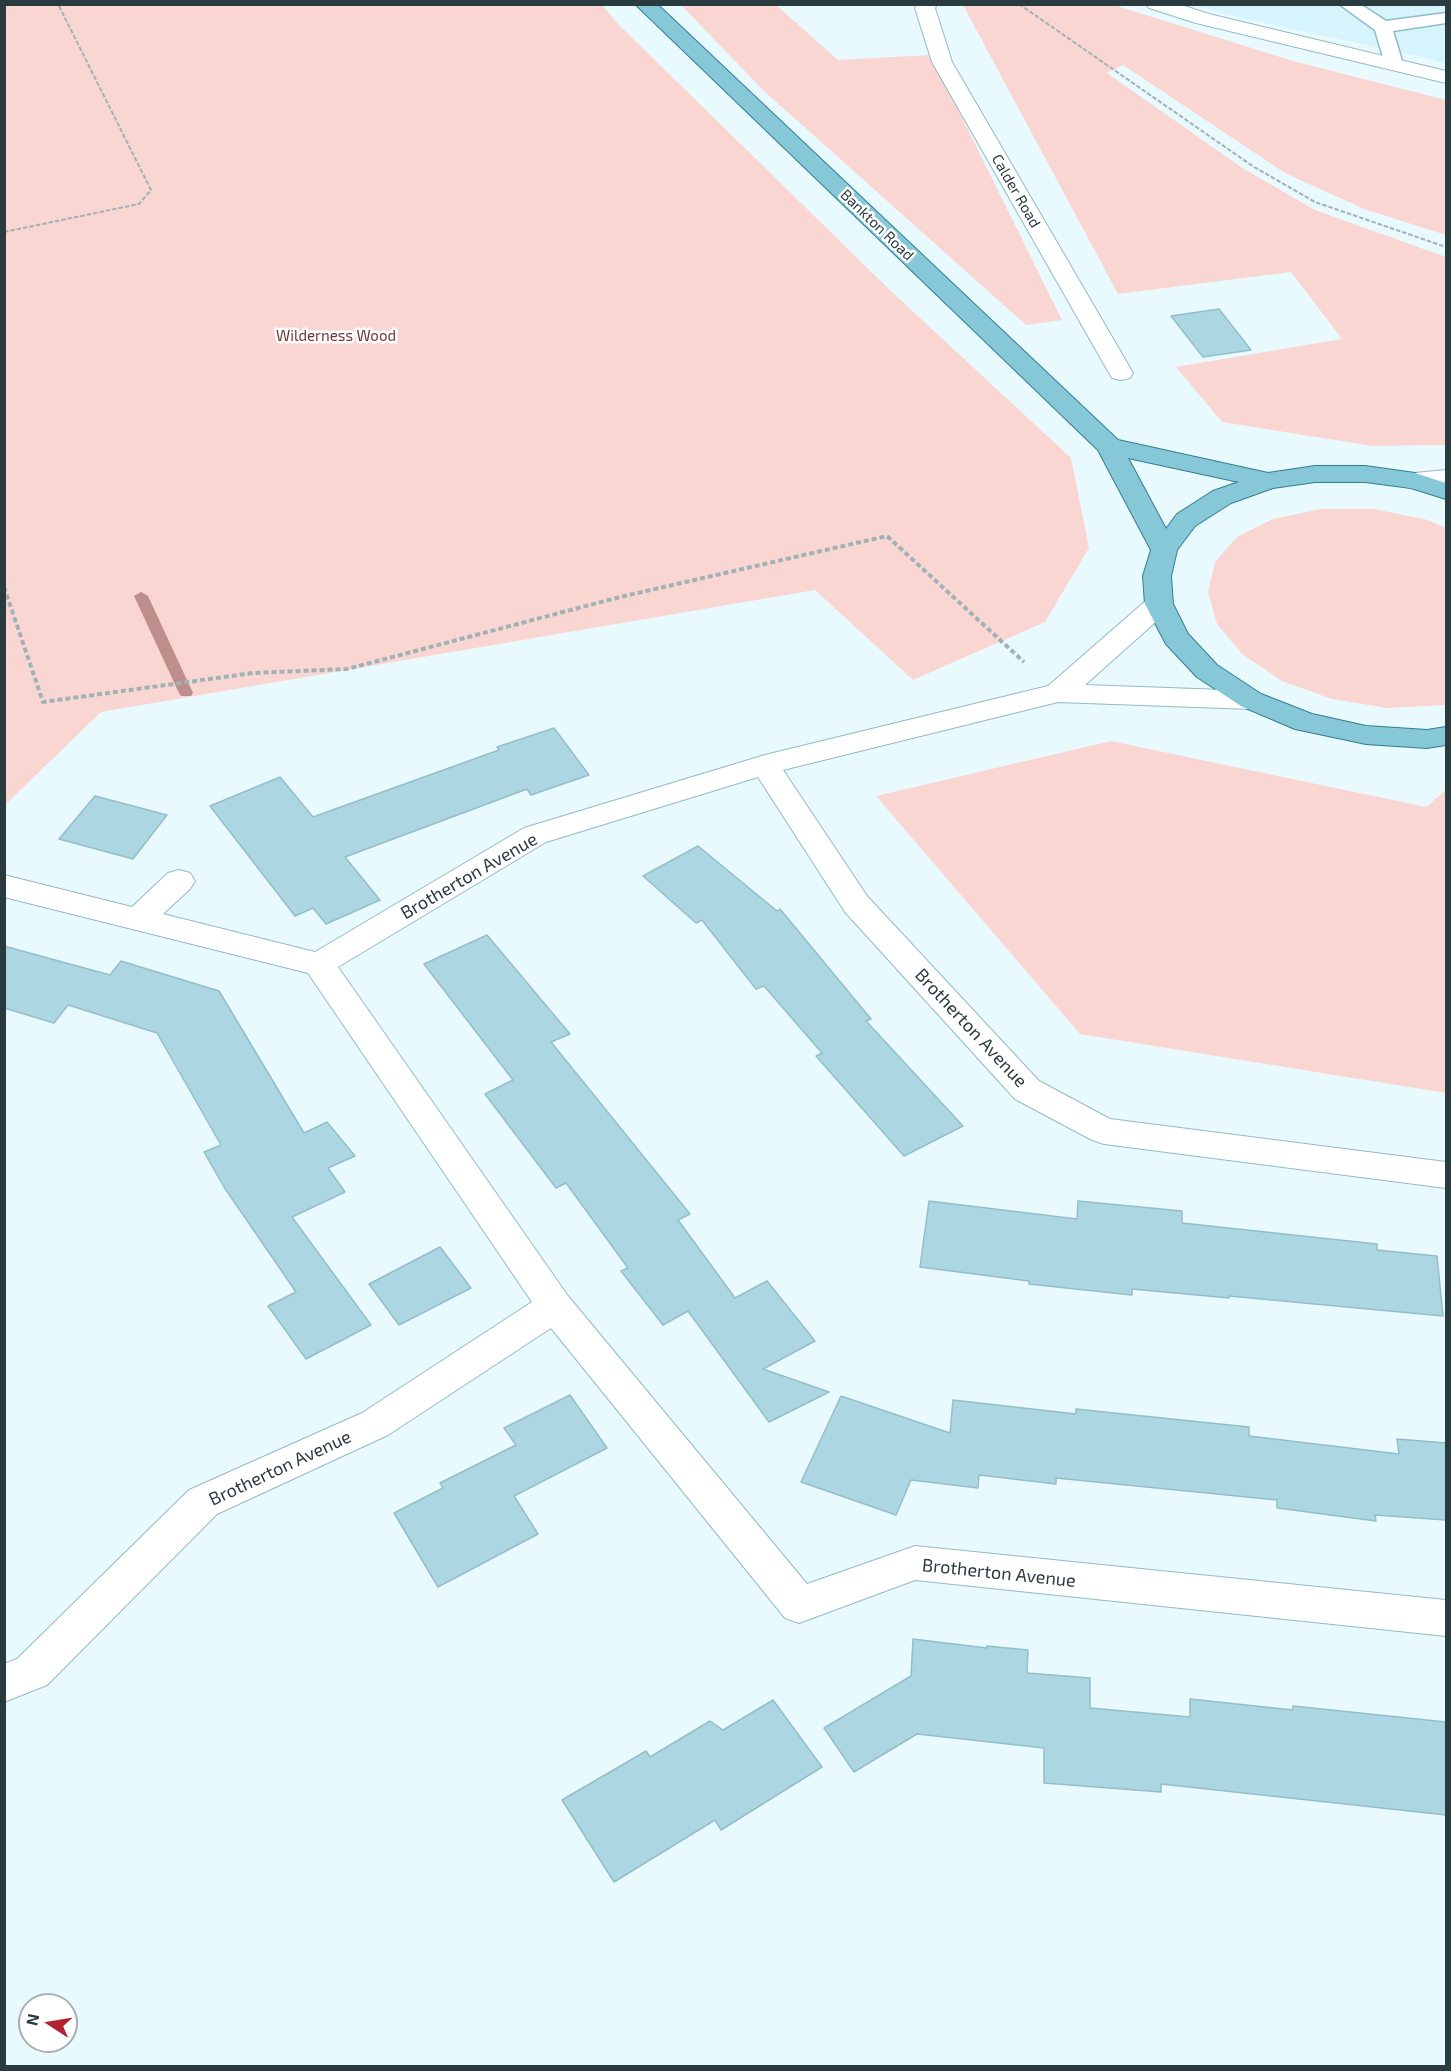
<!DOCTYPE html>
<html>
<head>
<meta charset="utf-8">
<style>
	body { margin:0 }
	#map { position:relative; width:1451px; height:2071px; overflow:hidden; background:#e9faff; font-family:"Exo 2",sans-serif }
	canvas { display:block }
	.frame { position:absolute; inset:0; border:6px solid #2a3b3f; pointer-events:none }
	.north { position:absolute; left:18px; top:1993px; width:60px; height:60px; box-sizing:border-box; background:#fff; border:2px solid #aab1b2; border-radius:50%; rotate:282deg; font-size:16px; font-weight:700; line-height:24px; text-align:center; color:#2a3b3f }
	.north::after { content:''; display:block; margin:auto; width:21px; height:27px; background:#b42231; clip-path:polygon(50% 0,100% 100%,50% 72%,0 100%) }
</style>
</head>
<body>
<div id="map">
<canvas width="1451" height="2071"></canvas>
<div class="frame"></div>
<div class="north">N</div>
</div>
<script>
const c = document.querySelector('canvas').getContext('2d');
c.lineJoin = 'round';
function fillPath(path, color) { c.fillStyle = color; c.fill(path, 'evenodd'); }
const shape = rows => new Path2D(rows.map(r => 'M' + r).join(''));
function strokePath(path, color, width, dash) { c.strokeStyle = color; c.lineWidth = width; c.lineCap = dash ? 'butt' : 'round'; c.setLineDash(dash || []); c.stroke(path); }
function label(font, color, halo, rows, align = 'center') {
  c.font = font + ' "Exo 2",sans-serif'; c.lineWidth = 5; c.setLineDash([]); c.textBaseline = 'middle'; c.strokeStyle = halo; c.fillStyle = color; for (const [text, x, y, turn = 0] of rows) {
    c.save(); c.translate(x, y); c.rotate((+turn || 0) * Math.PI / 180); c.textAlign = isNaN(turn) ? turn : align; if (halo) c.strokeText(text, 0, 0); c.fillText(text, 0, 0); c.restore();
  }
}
const built = shape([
	[1193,5,1446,5,1446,64,1427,58,1242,18]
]);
const green = shape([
	[5,4,602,5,618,24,893,293,1071,458,1089,548,1045,622,913,680,815,590,101,712,5,805],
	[681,5,776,5,838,60,931,55,1062,320,1026,325,764,91],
	[963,5,1114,5,1293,61,1446,100,1446,235,1364,209,1285,173,1123,65,1107,73,1244,169,1315,210,1446,257,1446,445,1372,446,1222,422,1176,367,1342,339,1291,272,1118,294],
	[1321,509,1374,509,1428,520,1446,528,1446,705,1387,708,1332,699,1282,681,1242,654,1217,624,1208,592,1215,562,1237,537,1273,519],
	[1111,741,1426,807,1446,790,1446,1093,1080,1034,876,796]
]);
const stream = shape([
	[141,592,148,596,193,693,191,696,181,696,179,693,134,596,141,592]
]);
const building = shape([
	[1219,309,1251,350,1203,357,1171,316,1219,309],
	[554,728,589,775,531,795,527,789,345,857,380,900,326,924,313,908,295,916,210,806,280,777,313,817,499,750,497,747,554,728],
	[95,796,167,815,133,859,59,839,95,796],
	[698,846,777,911,780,909,871,1019,866,1021,963,1126,904,1156,816,1056,822,1053,764,986,756,989,702,920,696,923,643,876,698,846],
	[487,935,570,1034,551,1042,690,1214,678,1220,735,1298,767,1281,815,1341,763,1369,829,1392,769,1422,688,1311,663,1325,621,1271,628,1268,566,1183,556,1188,485,1094,513,1080,424,964,487,935],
	[4,946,110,975,121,961,219,991,304,1133,327,1122,355,1156,328,1168,345,1192,292,1217,371,1325,306,1359,268,1306,296,1292,224,1187,204,1152,221,1145,157,1033,68,1005,54,1023,4,1008,4,946],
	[929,1201,1077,1219,1078,1201,1182,1211,1182,1223,1377,1244,1377,1250,1437,1256,1443,1316,1229,1296,1229,1298,1132,1289,1132,1295,1029,1284,1029,1281,920,1267,929,1201],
	[440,1247,471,1288,399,1325,369,1284,440,1247],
	[570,1395,607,1448,514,1496,538,1534,438,1587,394,1513,443,1488,440,1483,516,1445,504,1428,570,1395],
	[841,1396,950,1433,953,1400,1076,1414,1076,1409,1249,1427,1249,1436,1399,1454,1397,1439,1446,1443,1446,1520,1375,1515,1376,1521,1277,1508,1277,1500,1056,1478,1056,1484,979,1475,978,1488,911,1480,896,1515,801,1482,841,1396],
	[913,1639,987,1648,987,1646,1028,1650,1027,1673,1090,1678,1090,1708,1190,1717,1190,1699,1293,1710,1293,1706,1446,1722,1446,1815,1161,1784,1161,1792,1044,1783,1044,1748,917,1734,854,1772,824,1728,911,1676,913,1639],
	[773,1700,822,1767,721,1830,715,1820,614,1882,562,1800,646,1751,650,1757,710,1721,723,1730,773,1700]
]);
const pathFar1 = shape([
	[1019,4,1254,167,1315,202,1446,247],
	[4,232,139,204,151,190,58,4]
]);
const path = shape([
	[4,587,43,702,253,673,347,669,620,597,887,536,1024,662]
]);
const lane = shape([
	[1339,4,1360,4,1386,21,1446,13,1446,23,1393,31,1403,64,1400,68,1394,69,1388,68,1385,64,1375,30,1339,4]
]);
const street = shape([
	[917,4,937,4,935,8,952,62,1133,373,1130,378,1121,380,1112,378,1109,373,932,62,915,8,917,4],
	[1146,4,1178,4,1209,14,1446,71,1446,83,1196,23,1149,8,1146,4],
	[1159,596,1169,598,1173,604,1169,610,1085,685,1251,691,1261,694,1265,700,1261,706,1251,709,1058,702,783,770,867,896,1039,1081,1110,1119,1446,1162,1446,1188,1104,1144,1092,1140,1015,1099,845,912,758,777,546,842,338,967,568,1296,807,1584,915,1546,1446,1600,1446,1636,915,1580,799,1623,785,1618,551,1328,388,1435,217,1514,47,1685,4,1702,4,1664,17,1659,189,1490,362,1413,532,1302,308,973,4,897,4,875,132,907,168,873,179,870,190,873,195,881,190,889,163,914,315,952,524,828,765,755,1048,686,1149,598,1159,596]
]);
const secondary = shape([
	[1446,470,1446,486,1415,489,1406,487,1402,481,1406,475,1415,473,1446,470]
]);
const primary = shape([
	[635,4,657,4,1118,440,1268,473,1315,466,1365,466,1415,473,1446,483,1446,499,1411,488,1365,482,1315,482,1273,488,1231,503,1195,526,1177,550,1171,576,1173,604,1188,634,1217,665,1261,694,1312,714,1366,726,1427,730,1446,727,1446,745,1427,748,1366,744,1295,729,1241,706,1197,677,1166,644,1145,604,1143,576,1151,550,1098,450,635,4],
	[1128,458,1239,482,1213,491,1177,514,1166,529,1128,458]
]);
const farStreetnames = [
	["Calder Road",1016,191,60],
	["Bankton Road",877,225,44]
];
const farParknames = [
	["Wilderness Wood",336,336]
];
const streetNames = [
	["Brotherton Avenue",469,876,-30],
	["Brotherton Avenue",971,1028,47],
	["Brotherton Avenue",280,1468,-25],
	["Brotherton Avenue",999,1573,6]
];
fillPath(built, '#d5f4fc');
fillPath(green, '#fad6d3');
fillPath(stream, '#bd8e8c');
fillPath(building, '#acd6e2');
strokePath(building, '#94beca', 1.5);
strokePath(lane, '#91bbc6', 3);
strokePath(street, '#91bbc6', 2);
strokePath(secondary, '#91bbc6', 2);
strokePath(primary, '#327f91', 2);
strokePath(pathFar1, '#a1b2b7', 2, [4.5, 2]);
strokePath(path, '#a1b2b7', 4, [5, 3]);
fillPath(lane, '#fff');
fillPath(street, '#fff');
fillPath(secondary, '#fff');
fillPath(primary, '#86c8d7');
label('15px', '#2a3b3f', '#fff', farStreetnames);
label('15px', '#723434', '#fff', farParknames);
label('18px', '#2a3b3f', '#fff', streetNames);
</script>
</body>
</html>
